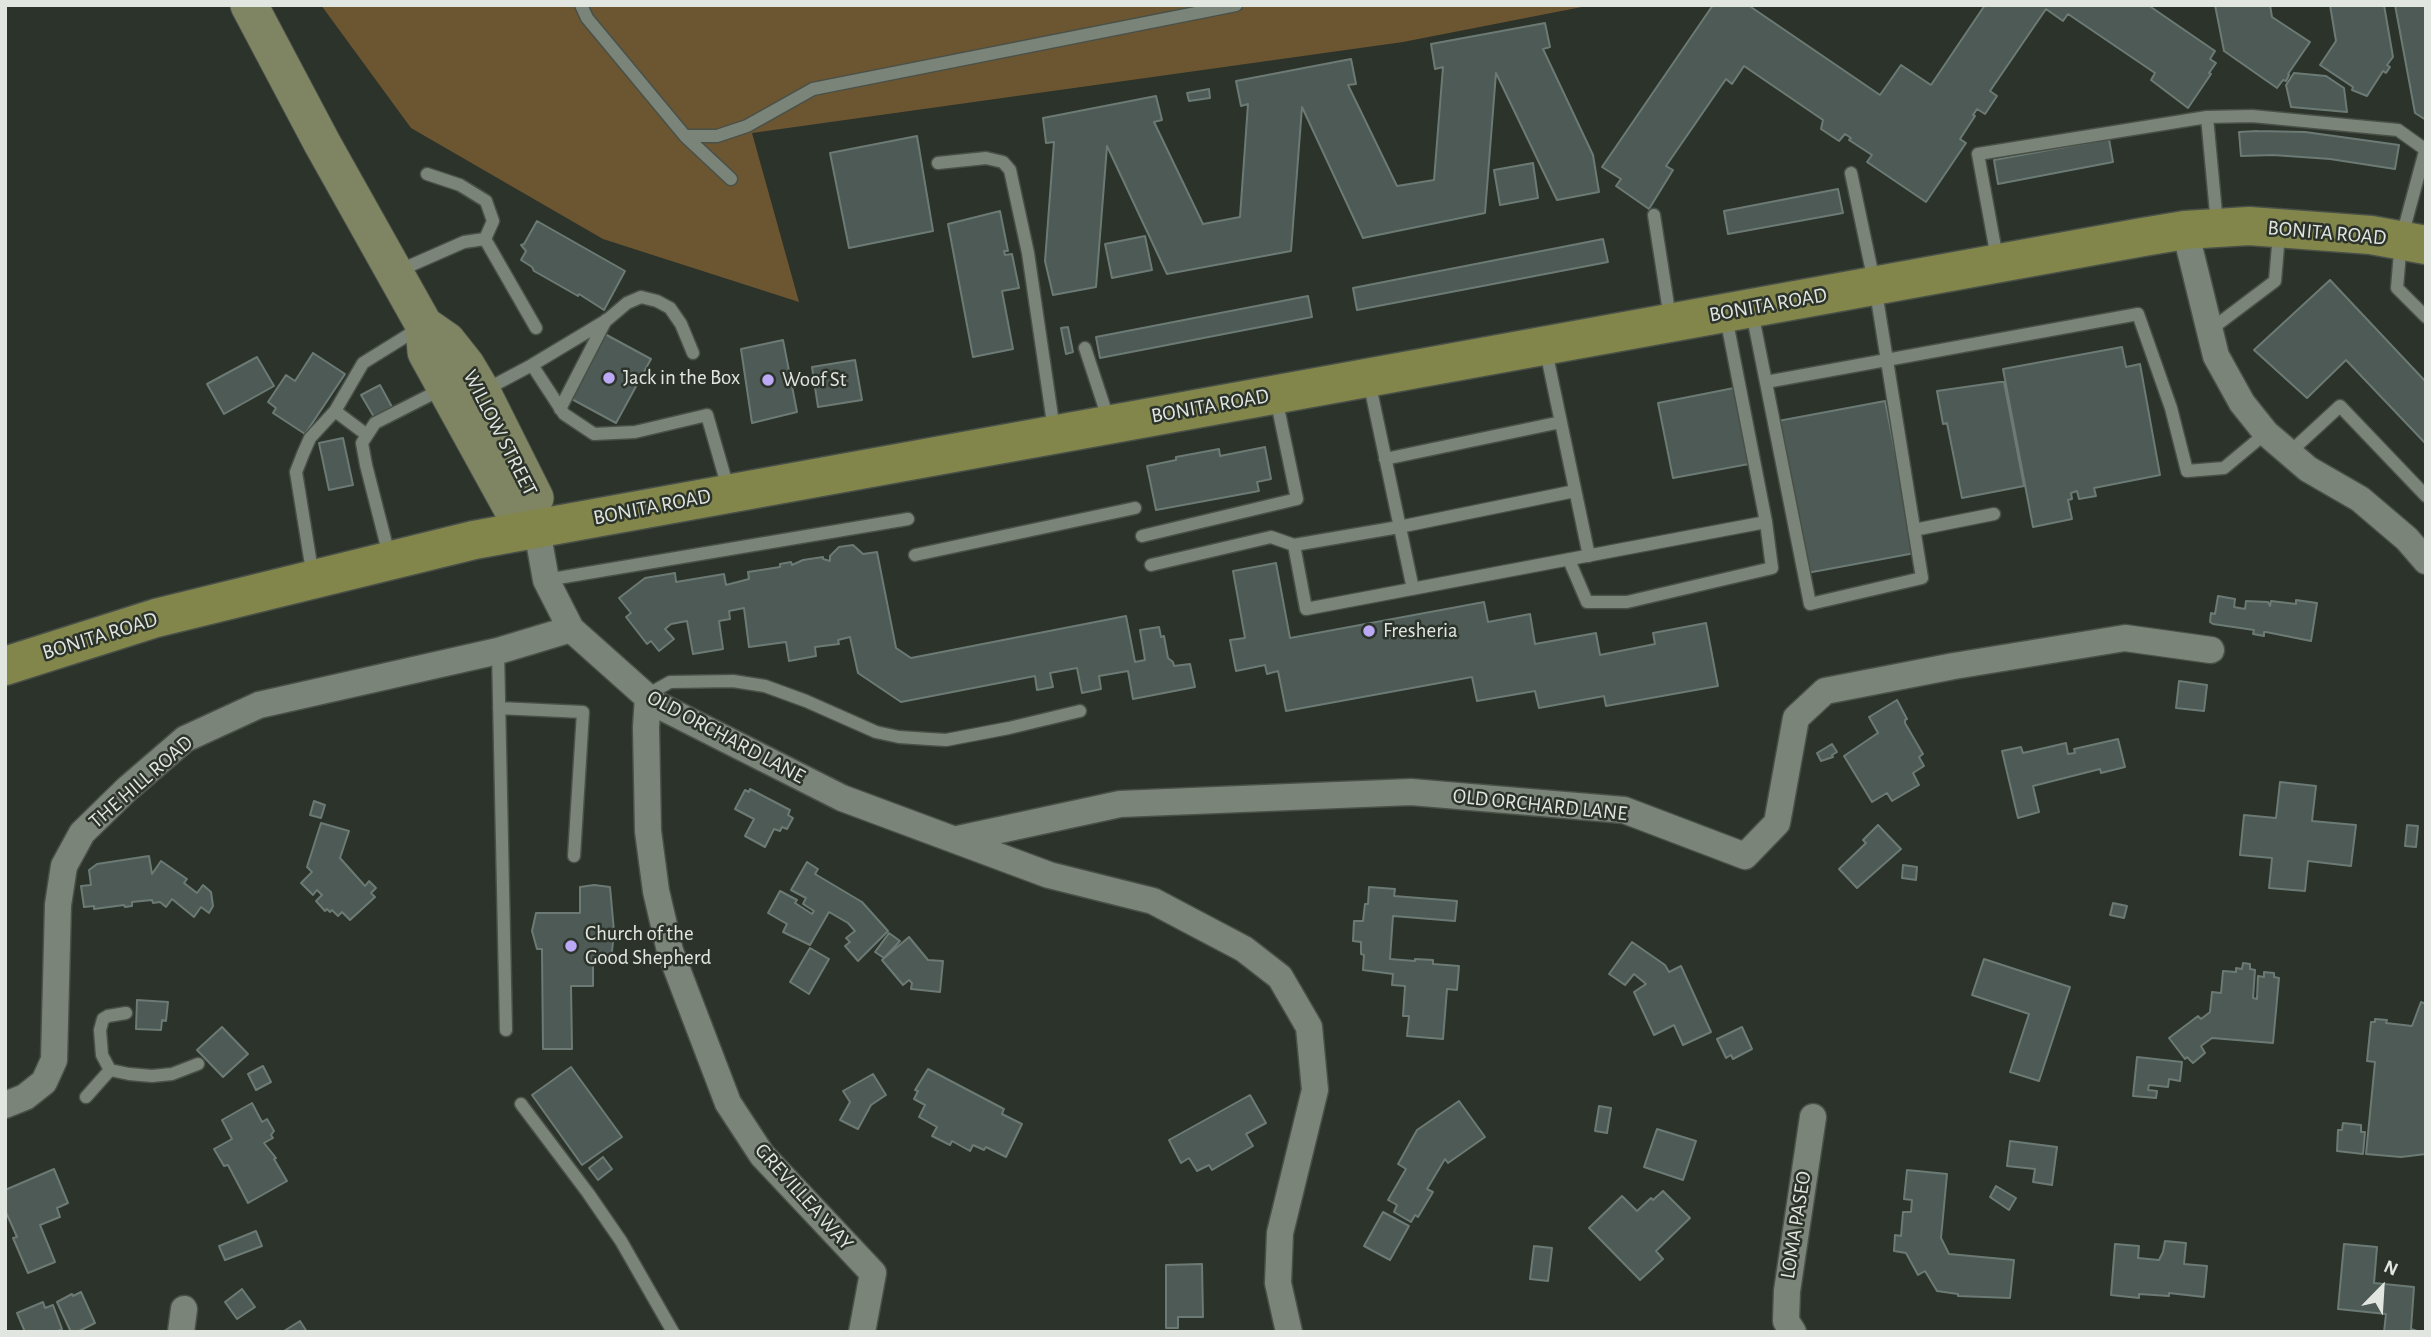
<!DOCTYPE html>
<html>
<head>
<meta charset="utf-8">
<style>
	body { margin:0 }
	#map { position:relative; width:2431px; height:1337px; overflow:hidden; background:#2c332a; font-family:"Alegreya Sans",sans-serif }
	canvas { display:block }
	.frame { position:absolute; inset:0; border:7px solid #e1e6e0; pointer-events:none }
	.north { position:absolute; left:2347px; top:1253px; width:70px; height:70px; -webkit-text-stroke:5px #2c332a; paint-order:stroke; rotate:24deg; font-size:19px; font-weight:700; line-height:28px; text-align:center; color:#e1e6e0 }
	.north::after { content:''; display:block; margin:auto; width:24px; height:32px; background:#e1e6e0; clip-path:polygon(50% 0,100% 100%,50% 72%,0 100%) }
</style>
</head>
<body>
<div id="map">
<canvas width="2431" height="1337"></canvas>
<div class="frame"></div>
<div class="north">N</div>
</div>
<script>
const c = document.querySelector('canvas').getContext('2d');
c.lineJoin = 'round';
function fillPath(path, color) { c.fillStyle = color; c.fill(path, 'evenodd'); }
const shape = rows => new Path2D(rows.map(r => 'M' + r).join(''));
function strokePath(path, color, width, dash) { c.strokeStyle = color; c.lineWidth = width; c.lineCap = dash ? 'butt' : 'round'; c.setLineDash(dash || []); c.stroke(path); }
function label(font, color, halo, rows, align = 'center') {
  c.font = font + ' "Alegreya Sans",sans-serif'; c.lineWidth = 5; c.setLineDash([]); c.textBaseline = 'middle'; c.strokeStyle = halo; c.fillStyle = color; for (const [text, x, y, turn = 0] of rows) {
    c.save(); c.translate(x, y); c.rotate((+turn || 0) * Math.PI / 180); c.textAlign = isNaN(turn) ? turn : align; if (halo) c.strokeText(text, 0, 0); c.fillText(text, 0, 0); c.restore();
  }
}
const green = shape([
	[321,5,1592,5,1403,42,752,133,799,302,603,239,411,128]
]);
const building = shape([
	[1713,5,1748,5,1880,95,1901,65,1931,85,1985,5,2148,5,2215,51,2210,59,2216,63,2209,73,2211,74,2188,108,2151,80,2155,73,2068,14,2063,21,2046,9,1990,91,1997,96,1985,114,1977,109,1973,115,1975,116,1960,139,1966,143,1926,202,1867,162,1872,155,1849,140,1851,138,1845,134,1839,141,1821,129,1823,120,1744,66,1732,84,1726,79,1666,166,1673,170,1649,209,1616,186,1621,179,1602,167,1713,5],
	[2215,5,2270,5,2272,17,2310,42,2288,74,2289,75,2286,81,2283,80,2277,88,2224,51,2215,5],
	[2330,5,2384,5,2393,57,2387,65,2390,67,2386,73,2383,71,2367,96,2352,90,2353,87,2320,65,2336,41,2330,5],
	[2395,5,2426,5,2426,120,2415,113,2395,5],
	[1545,23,1550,47,1543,49,1593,155,1599,192,1557,200,1496,73,1485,213,1363,238,1302,107,1291,251,1167,274,1107,146,1096,287,1053,295,1045,261,1054,142,1046,143,1043,118,1156,96,1162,120,1154,122,1203,224,1240,217,1248,104,1241,106,1236,81,1351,59,1356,84,1348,85,1397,186,1434,180,1443,67,1435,69,1431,44,1545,23],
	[2294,73,2326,76,2344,88,2347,112,2291,107,2286,85,2294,73],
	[1209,89,1210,98,1189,101,1187,93,1209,89],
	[2257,131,2305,132,2399,145,2395,169,2330,159,2273,155,2241,156,2239,132,2257,131],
	[917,136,933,231,849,248,830,153,917,136],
	[2109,139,2113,162,1998,184,1994,160,2109,139],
	[1533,163,1538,198,1500,205,1494,170,1533,163],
	[1838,189,1843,213,1728,234,1724,211,1838,189],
	[1000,211,1008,251,1004,251,1005,255,1012,254,1019,288,1002,291,1013,349,973,357,948,224,1000,211],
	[537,221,625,271,604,310,579,294,578,296,534,271,532,267,521,260,526,251,521,245,524,244,537,221],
	[1145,236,1152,270,1112,278,1105,244,1145,236],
	[1603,239,1608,262,1357,310,1353,288,1603,239],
	[2330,280,2426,382,2426,444,2346,360,2307,398,2254,350,2330,280],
	[1308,296,1312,317,1100,358,1096,337,1308,296],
	[1068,327,1073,352,1066,354,1061,328,1068,327],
	[603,333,651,359,616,423,568,397,603,333],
	[783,340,797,412,752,423,741,349,783,340],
	[2122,347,2126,367,2140,364,2160,475,2094,488,2096,496,2079,499,2077,491,2071,493,2072,499,2068,500,2072,519,2033,527,2003,369,2122,347],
	[313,353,345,374,305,434,273,413,276,408,268,402,286,375,295,381,313,353],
	[257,357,274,386,224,414,207,384,257,357],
	[855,360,862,400,818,407,812,367,855,360],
	[2000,382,2004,382,2024,486,1962,498,1947,423,1943,424,1937,391,2000,382],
	[380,385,392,407,374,417,361,395,380,385],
	[1734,388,1752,433,1743,435,1749,464,1673,478,1658,403,1734,388],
	[1885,401,1915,553,1807,573,1778,421,1885,401],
	[343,438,353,485,329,490,319,443,343,438],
	[1265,447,1271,479,1257,482,1259,491,1156,510,1147,466,1176,460,1176,457,1219,449,1220,456,1265,447],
	[853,545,863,554,877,552,896,648,911,658,1126,616,1135,662,1145,660,1140,630,1159,627,1161,637,1164,636,1168,658,1173,662,1174,666,1190,664,1195,687,1133,699,1128,671,1099,676,1101,689,1082,693,1077,668,1050,673,1053,687,1037,690,1035,676,901,702,858,673,850,637,838,640,839,644,815,647,816,656,789,661,786,642,749,647,744,608,729,611,730,619,719,621,723,649,693,654,687,621,671,624,665,629,674,639,659,651,651,641,647,644,626,617,631,613,619,598,645,578,675,573,676,582,724,574,726,585,749,579,748,572,780,567,780,564,791,562,792,565,803,560,823,557,823,559,830,561,830,556,839,547,853,545],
	[1276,563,1290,638,1484,602,1488,622,1530,614,1535,644,1596,633,1600,655,1655,644,1653,633,1706,623,1718,686,1606,706,1604,696,1539,708,1535,691,1477,701,1472,677,1286,711,1278,671,1267,674,1265,665,1236,671,1230,640,1245,638,1233,571,1276,563],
	[2218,596,2235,599,2234,607,2245,609,2246,601,2268,602,2270,606,2271,601,2296,604,2296,600,2317,603,2311,641,2266,632,2264,632,2264,636,2253,634,2254,630,2213,624,2210,622,2211,613,2215,614,2218,596],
	[2179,681,2207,685,2204,711,2176,708,2179,681],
	[1897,700,1907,719,1905,720,1905,723,1923,754,1919,757,1924,766,1913,773,1919,785,1892,801,1887,793,1872,802,1844,756,1878,733,1869,717,1897,700],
	[2118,739,2125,767,2101,773,2100,769,2033,786,2039,812,2018,818,2002,751,2021,747,2023,753,2066,743,2068,754,2075,753,2074,749,2118,739],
	[1832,744,1837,752,1832,755,1833,757,1821,761,1817,753,1832,744],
	[2280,782,2316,786,2312,821,2356,825,2351,866,2308,861,2305,891,2269,888,2272,858,2240,855,2244,815,2276,818,2280,782],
	[750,789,790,810,788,815,793,818,787,829,782,827,780,831,774,829,765,847,745,836,754,819,735,809,745,790,749,792,750,789],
	[314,801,325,805,321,818,310,815,314,801],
	[321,823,349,831,340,858,365,886,369,881,376,888,371,893,375,897,350,920,342,912,338,916,332,910,330,912,327,909,325,911,316,901,322,895,317,890,313,895,301,883,312,872,307,867,321,823],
	[1878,825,1901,849,1857,888,1839,869,1866,843,1863,840,1878,825],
	[2407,825,2418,826,2416,847,2405,846,2407,825],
	[149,856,152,874,161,861,187,879,184,883,197,893,203,885,211,892,213,906,209,913,201,907,194,917,172,899,166,907,160,902,153,903,152,900,132,902,132,906,125,907,124,905,94,909,94,906,84,907,81,886,91,885,89,870,97,864,149,856],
	[807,862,818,869,815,874,862,902,888,931,858,961,845,946,850,942,846,938,855,931,848,923,829,912,810,945,783,932,787,924,768,913,780,891,797,900,795,903,812,914,814,911,803,904,806,898,791,890,807,862],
	[1903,865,1917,867,1916,880,1902,878,1903,865],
	[594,885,610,887,614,931,611,962,593,962,593,986,571,986,572,1049,543,1049,542,949,537,949,532,931,536,913,580,913,580,887,594,885],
	[1369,887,1395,889,1394,896,1457,901,1455,921,1393,916,1390,959,1415,961,1415,959,1433,960,1433,964,1459,966,1457,990,1447,989,1443,1039,1407,1036,1409,1016,1403,1016,1405,986,1392,985,1393,974,1363,970,1364,955,1361,954,1361,942,1353,941,1354,921,1363,921,1365,904,1368,904,1369,887],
	[2113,903,2127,906,2124,918,2110,915,2113,903],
	[889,933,900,941,884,958,875,952,889,933],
	[909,937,928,960,943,961,940,992,911,989,912,983,909,980,903,985,882,960,909,937],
	[1632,942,1665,965,1669,972,1681,966,1711,1032,1683,1045,1674,1025,1654,1035,1634,992,1646,984,1634,974,1625,985,1609,974,1632,942],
	[810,948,829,959,809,994,790,982,810,948],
	[1984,959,2070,987,2039,1081,2010,1072,2029,1014,1972,995,1984,959],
	[2243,963,2250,964,2250,969,2255,970,2253,998,2257,999,2258,976,2264,977,2264,972,2274,973,2274,977,2279,978,2273,1043,2212,1038,2201,1046,2205,1053,2193,1063,2187,1057,2185,1059,2169,1038,2198,1016,2201,1019,2210,1012,2212,992,2221,993,2223,971,2236,972,2236,968,2242,969,2243,963],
	[137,1000,168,1002,166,1021,162,1020,161,1030,136,1029,137,1000],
	[2421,1002,2426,1004,2426,1154,2401,1157,2366,1154,2375,1062,2367,1061,2371,1022,2375,1022,2375,1019,2387,1020,2386,1023,2412,1026,2421,1002],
	[222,1027,248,1054,223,1077,197,1050,222,1027],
	[1742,1027,1752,1049,1733,1059,1731,1055,1726,1058,1717,1039,1742,1027],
	[2137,1057,2182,1062,2180,1081,2169,1079,2168,1087,2149,1085,2148,1090,2157,1091,2156,1098,2133,1096,2137,1057],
	[263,1066,271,1082,256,1090,248,1074,263,1066],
	[571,1067,622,1137,582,1165,532,1095,571,1067],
	[928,1069,1004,1109,1002,1114,1022,1124,1006,1157,986,1147,984,1150,973,1145,970,1151,952,1141,950,1145,932,1136,937,1127,919,1117,925,1105,914,1099,918,1091,915,1090,928,1069],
	[873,1074,886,1095,871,1105,858,1129,840,1120,850,1102,843,1091,873,1074],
	[1250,1095,1266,1123,1246,1134,1253,1146,1212,1170,1209,1165,1197,1171,1189,1158,1181,1163,1169,1140,1250,1095],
	[1459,1101,1485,1137,1448,1163,1445,1159,1427,1189,1433,1192,1418,1217,1415,1215,1411,1222,1394,1212,1397,1205,1388,1200,1406,1169,1398,1164,1417,1130,1459,1101],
	[252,1103,262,1122,267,1119,274,1131,271,1135,273,1138,264,1143,276,1158,274,1159,287,1181,248,1203,228,1165,224,1166,214,1149,232,1139,222,1120,252,1103],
	[1599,1106,1611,1108,1607,1133,1595,1131,1599,1106],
	[2343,1123,2361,1125,2361,1132,2365,1132,2363,1154,2337,1151,2338,1130,2342,1130,2343,1123],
	[1657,1129,1696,1141,1683,1180,1644,1167,1657,1129],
	[2010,1141,2057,1147,2052,1185,2033,1182,2035,1169,2007,1166,2010,1141],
	[603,1157,612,1169,598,1180,589,1168,603,1157],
	[54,1169,68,1203,57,1208,60,1217,40,1225,55,1262,28,1273,13,1238,17,1237,5,1210,5,1190,54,1169],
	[1907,1170,1947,1174,1941,1238,1949,1254,2014,1260,2010,1298,1958,1296,1958,1294,1937,1291,1925,1271,1918,1275,1906,1253,1894,1251,1895,1235,1901,1236,1903,1212,1911,1212,1912,1200,1904,1199,1907,1170],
	[1996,1186,2016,1198,2009,1210,1990,1197,1996,1186],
	[1663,1191,1690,1218,1656,1251,1663,1259,1640,1280,1589,1228,1622,1196,1637,1211,1651,1198,1653,1200,1663,1191],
	[1383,1212,1409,1226,1390,1260,1364,1246,1383,1212],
	[256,1231,262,1246,225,1260,219,1246,256,1231],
	[2165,1241,2186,1243,2184,1264,2207,1266,2204,1297,2169,1293,2169,1296,2139,1294,2139,1298,2111,1295,2115,1244,2139,1246,2138,1258,2159,1260,2163,1252,2165,1241],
	[2344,1244,2377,1247,2374,1283,2414,1287,2411,1329,2420,1332,2384,1332,2386,1314,2338,1309,2344,1244],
	[1534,1246,1552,1248,1548,1281,1530,1279,1534,1246],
	[1202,1264,1203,1317,1178,1317,1178,1328,1166,1328,1166,1265,1202,1264],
	[242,1289,255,1307,237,1319,225,1302,242,1289],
	[81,1292,95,1323,77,1332,71,1332,57,1302,72,1294,73,1296,81,1292],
	[43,1302,45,1308,53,1305,62,1329,56,1332,25,1332,17,1313,43,1302],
	[300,1321,307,1332,284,1332,284,1331,300,1321]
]);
const service = shape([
	[581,5,587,18,685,136,731,179],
	[2207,117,2252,116,2398,130,2426,150],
	[685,136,717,136,747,126,813,89,1236,5],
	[2425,151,2401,240,2397,288,2426,317],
	[938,163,986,158,1003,162,1010,170,1028,253,1054,430],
	[1654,215,1670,318],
	[485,239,536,328],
	[1997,258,1978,154,2207,117,2217,224],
	[398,271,464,242,485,239,493,221,486,201,460,185,427,174],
	[1752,312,1810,604,1922,578,1875,286,1851,173],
	[2210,330,2275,281,2279,234],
	[1085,348,1109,421],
	[1546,351,1589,556],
	[532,365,607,320,627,303,641,297,657,301,670,308,681,324,693,353],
	[1369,381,1413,589],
	[1766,382,2138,314,2171,408,2187,471,2224,468,2266,433],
	[485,390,532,365,564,414,594,434,635,432,707,415,728,488],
	[560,409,606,320],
	[335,411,367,435],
	[2289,453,2340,406,2426,496],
	[1385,459,1561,422],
	[1914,530,1994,514],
	[1142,536,1297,499,1276,398],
	[1294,545,1399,527,1575,491],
	[389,555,366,465,362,443,375,423,444,388],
	[915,555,1135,508],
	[1569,560,1587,602,1627,602,1772,568,1766,522,1726,317],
	[1151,565,1271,537,1294,545,1306,609,1766,522],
	[313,577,296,472,303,454,310,438,335,411,363,363,421,327],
	[546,580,908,519],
	[498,651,506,1030],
	[645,696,670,682,733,681,765,686,806,701,876,732,899,737,929,739,946,740,1009,728,1080,711],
	[499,708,583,712,574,856],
	[126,1013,108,1016,103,1019,100,1030,102,1055,110,1070,129,1074,152,1076,172,1074,198,1064],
	[86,1097,110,1070],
	[521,1104,588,1193,621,1241,673,1332]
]);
const minor = shape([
	[2185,230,2216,356,2242,403,2266,433,2308,469,2360,499,2407,539,2426,561],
	[537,530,546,580,571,629,654,703,842,798,1049,875,1153,901,1244,949,1280,977,1309,1027,1315,1090,1280,1233,1278,1283,1289,1332],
	[648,697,646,727,648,831,656,891,670,951,728,1103,762,1155,873,1273,862,1332],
	[958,839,1120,804,1411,792,1624,810,1745,856,1777,823,1796,718,1825,691,1954,666,2125,638,2211,650],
	[5,1105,25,1097,44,1082,54,1060,58,905,64,866,82,833,127,789,185,739,259,705,498,651,571,629],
	[181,1332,184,1309],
	[1793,1332,1786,1321,1787,1291,1813,1117]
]);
const secondary = shape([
	[249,5,322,143,424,325,426,352,513,510,537,530],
	[424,325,447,341,466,365,482,392,535,498]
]);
const primary = shape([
	[5,666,156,618,474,540,2143,237,2185,230,2249,226,2371,235,2426,245]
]);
const markers = [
	[609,378,7,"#bca9f5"],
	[768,380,7,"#bca9f5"],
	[1369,631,7,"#bca9f5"],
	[571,946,7,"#bca9f5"]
];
const streetNames = [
	["BONITA ROAD",2327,233,5],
	["BONITA ROAD",1768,305,-10],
	["BONITA ROAD",1210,406,-10],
	["WILLOW STREET",500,433,63],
	["BONITA ROAD",652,507,-11],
	["BONITA ROAD",100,636,-17],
	["OLD ORCHARD LANE",726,737,28],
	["THE HILL ROAD",141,782,-41],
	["OLD ORCHARD LANE",1540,805,6],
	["GREVILLEA WAY",804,1197,48],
	["LOMA PASEO",1796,1225,-81]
];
const poiNames = [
	["Jack in the Box",623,378],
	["Woof St",782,380],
	["Fresheria",1383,631],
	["Church of the",585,934],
	["Good Shepherd",585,958]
];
fillPath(green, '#6c5632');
fillPath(building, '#4d5a55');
strokePath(building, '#6c7a75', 2);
strokePath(service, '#495048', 15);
strokePath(minor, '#495048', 29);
strokePath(secondary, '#495048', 39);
strokePath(primary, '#495048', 41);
strokePath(service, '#7b8479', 12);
strokePath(minor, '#7b8479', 26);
strokePath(secondary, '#7f8562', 37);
strokePath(primary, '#83864b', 38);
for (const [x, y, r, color] of markers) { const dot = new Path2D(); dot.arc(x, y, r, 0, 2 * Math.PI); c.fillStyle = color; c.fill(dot); strokePath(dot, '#2c332a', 2.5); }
label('21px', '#e1e6e0', '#2c332a', streetNames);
label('21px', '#e1e6e0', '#2c332a', poiNames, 'left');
</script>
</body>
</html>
